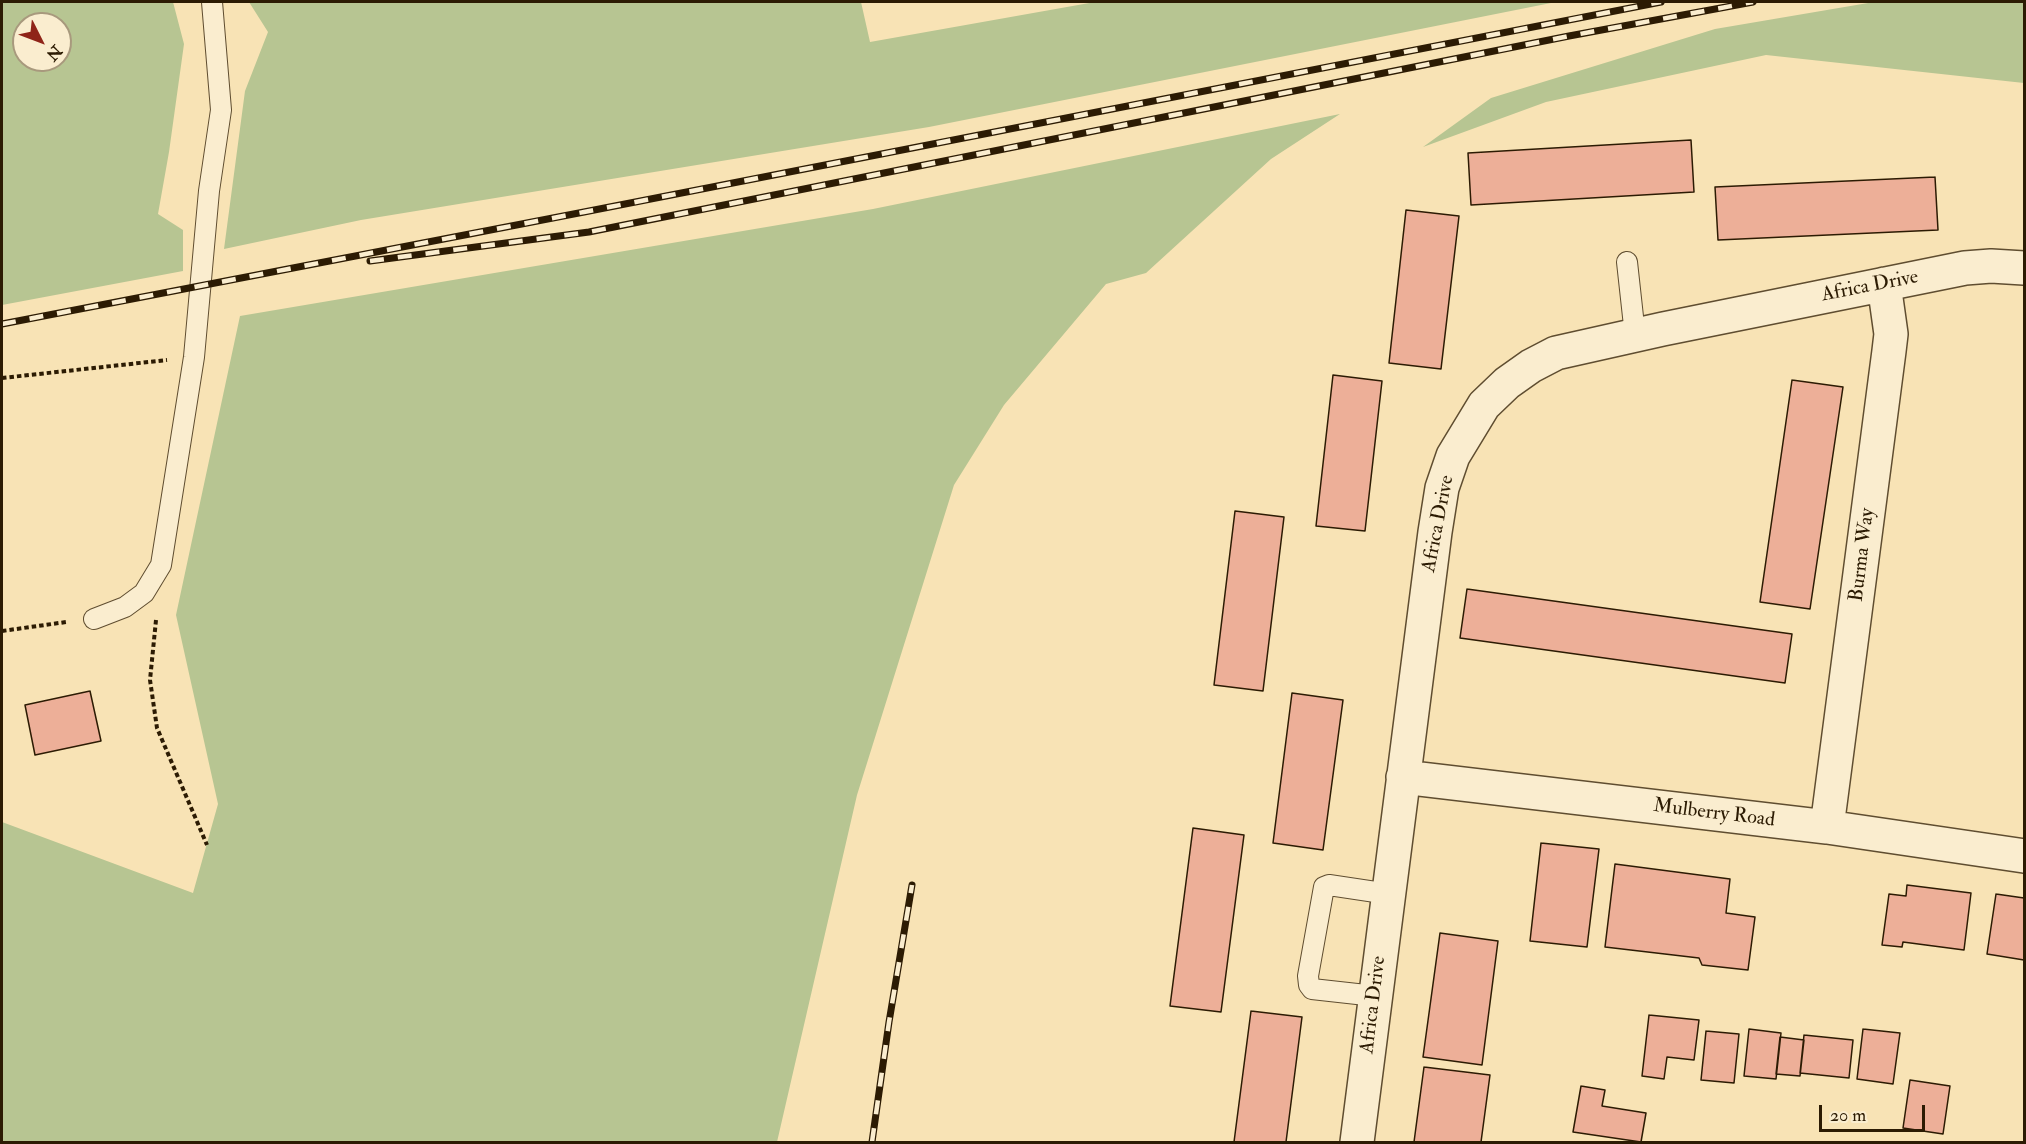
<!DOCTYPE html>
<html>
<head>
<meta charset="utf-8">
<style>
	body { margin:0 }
	#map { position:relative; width:2026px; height:1144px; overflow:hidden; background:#f8e3b5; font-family:"IM FELL Double Pica",serif }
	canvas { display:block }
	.frame { position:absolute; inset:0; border:3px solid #2c1b03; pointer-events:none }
	.north { position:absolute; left:12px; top:12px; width:60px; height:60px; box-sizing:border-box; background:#faedcf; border:2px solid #a8997d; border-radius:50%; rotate:132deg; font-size:16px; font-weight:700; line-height:24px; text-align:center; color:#2c1b03 }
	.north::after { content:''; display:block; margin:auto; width:21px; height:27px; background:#8f2418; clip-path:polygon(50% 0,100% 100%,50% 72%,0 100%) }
	.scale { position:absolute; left:1819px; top:1105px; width:106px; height:27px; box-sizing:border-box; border:3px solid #2c1b03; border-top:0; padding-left:8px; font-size:18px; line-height:21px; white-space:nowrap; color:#2c1b03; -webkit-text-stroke:4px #faedcf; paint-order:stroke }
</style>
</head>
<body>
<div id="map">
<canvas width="2026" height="1144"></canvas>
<div class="frame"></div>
<div class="north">N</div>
<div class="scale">20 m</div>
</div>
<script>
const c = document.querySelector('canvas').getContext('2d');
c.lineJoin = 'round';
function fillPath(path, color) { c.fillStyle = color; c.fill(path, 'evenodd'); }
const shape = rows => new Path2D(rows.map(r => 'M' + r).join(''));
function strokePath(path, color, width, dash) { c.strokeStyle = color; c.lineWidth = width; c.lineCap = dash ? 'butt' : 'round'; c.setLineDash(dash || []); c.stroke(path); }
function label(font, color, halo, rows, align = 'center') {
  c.font = font + ' "IM FELL Double Pica",serif'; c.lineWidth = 6; c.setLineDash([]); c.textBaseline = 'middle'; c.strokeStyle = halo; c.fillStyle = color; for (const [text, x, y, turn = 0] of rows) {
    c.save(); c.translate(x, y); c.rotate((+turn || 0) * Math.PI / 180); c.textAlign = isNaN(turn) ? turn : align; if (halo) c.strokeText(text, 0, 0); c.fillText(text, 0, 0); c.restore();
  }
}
const green = shape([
	[2,2,173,2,184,44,169,152,158,214,183,230,183,271,2,305],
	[24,24,60,24,60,60,24,60],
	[249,2,861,2,870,42,1095,2,1556,2,929,127,361,220,224,249,245,91,268,32],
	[1874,2,2024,2,2024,83,1766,55,1546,102,1423,147,1491,98,1715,29],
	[1340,114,1271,159,1146,273,1106,284,1004,405,954,485,857,795,777,1142,2,1142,2,822,193,893,218,804,176,615,240,316,873,209]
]);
const building = shape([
	[1691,140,1694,192,1471,205,1468,153,1691,140],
	[1935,177,1938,230,1718,240,1715,187,1935,177],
	[1406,210,1459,216,1441,369,1389,363,1406,210],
	[1333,375,1382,381,1365,531,1316,526,1333,375],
	[1792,380,1843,387,1810,609,1760,602,1792,380],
	[1235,511,1284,517,1263,691,1214,685,1235,511],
	[1467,589,1792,634,1785,683,1460,638,1467,589],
	[90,691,101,741,35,755,25,705,90,691],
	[1292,693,1343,700,1323,850,1273,843,1292,693],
	[1193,828,1244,835,1221,1012,1170,1006,1193,828],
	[1541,843,1599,849,1587,947,1530,941,1541,843],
	[1615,864,1730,879,1726,913,1755,917,1748,970,1702,965,1699,958,1605,947,1615,864],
	[1907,885,1971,893,1964,950,1903,942,1902,947,1882,945,1889,894,1906,896,1907,885],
	[1996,894,2024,898,2024,960,1987,954,1996,894],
	[1440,933,1498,941,1482,1065,1423,1057,1440,933],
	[1251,1011,1302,1017,1286,1142,1234,1142,1251,1011],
	[1649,1015,1699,1020,1694,1060,1667,1057,1664,1079,1642,1076,1649,1015],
	[1749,1029,1781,1033,1776,1079,1744,1076,1749,1029],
	[1863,1029,1900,1033,1893,1084,1857,1079,1863,1029],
	[1706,1031,1739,1034,1734,1083,1701,1080,1706,1031],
	[1804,1035,1853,1040,1849,1078,1800,1073,1804,1035],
	[1780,1037,1804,1040,1800,1076,1776,1074,1780,1037],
	[1424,1067,1490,1075,1481,1142,1414,1142,1424,1067],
	[1910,1080,1950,1086,1943,1134,1903,1128,1910,1080],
	[1581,1086,1605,1090,1602,1106,1646,1113,1641,1142,1573,1132,1581,1086]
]);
const path = shape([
	[2,378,167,360],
	[156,620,150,680,157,728,207,845],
	[2,631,66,622]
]);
const lane = shape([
	[1627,262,1635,335],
	[94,619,125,607,144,593,161,565,194,357,209,191,221,110,212,2],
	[1375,996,1312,989,1309,985,1308,976,1324,887,1329,885,1389,894]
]);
const street = shape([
	[1403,777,1827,827,2024,856],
	[1827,827,1889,351,1891,334,1884,284],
	[1357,1142,1435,532,1442,488,1453,456,1484,405,1507,383,1531,366,1556,353,1663,329,1965,268,1991,266,2024,268]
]);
const rail = shape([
	[370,261,589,232,1569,36,1753,2],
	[2,324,584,212,1661,2],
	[872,1142,889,1022,912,885]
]);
const streetNames = [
	["Africa Drive",1870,287,-11],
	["Africa Drive",1439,524,-79],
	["Burma Way",1863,555,-83],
	["Mulberry Road",1714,814,7],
	["Africa Drive",1374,1005,-83]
];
fillPath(green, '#b7c592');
fillPath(building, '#edaf98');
strokePath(building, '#2c1b03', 1.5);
strokePath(lane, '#5f4d30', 22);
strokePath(street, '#5f4d30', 36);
strokePath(path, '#2c1b03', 4, [4.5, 3]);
strokePath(lane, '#faedcf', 20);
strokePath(street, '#faedcf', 33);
strokePath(rail, '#2c1b03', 7);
strokePath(rail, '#faedcf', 4.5, [14]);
label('20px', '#2c1b03', '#faedcf', streetNames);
</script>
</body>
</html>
